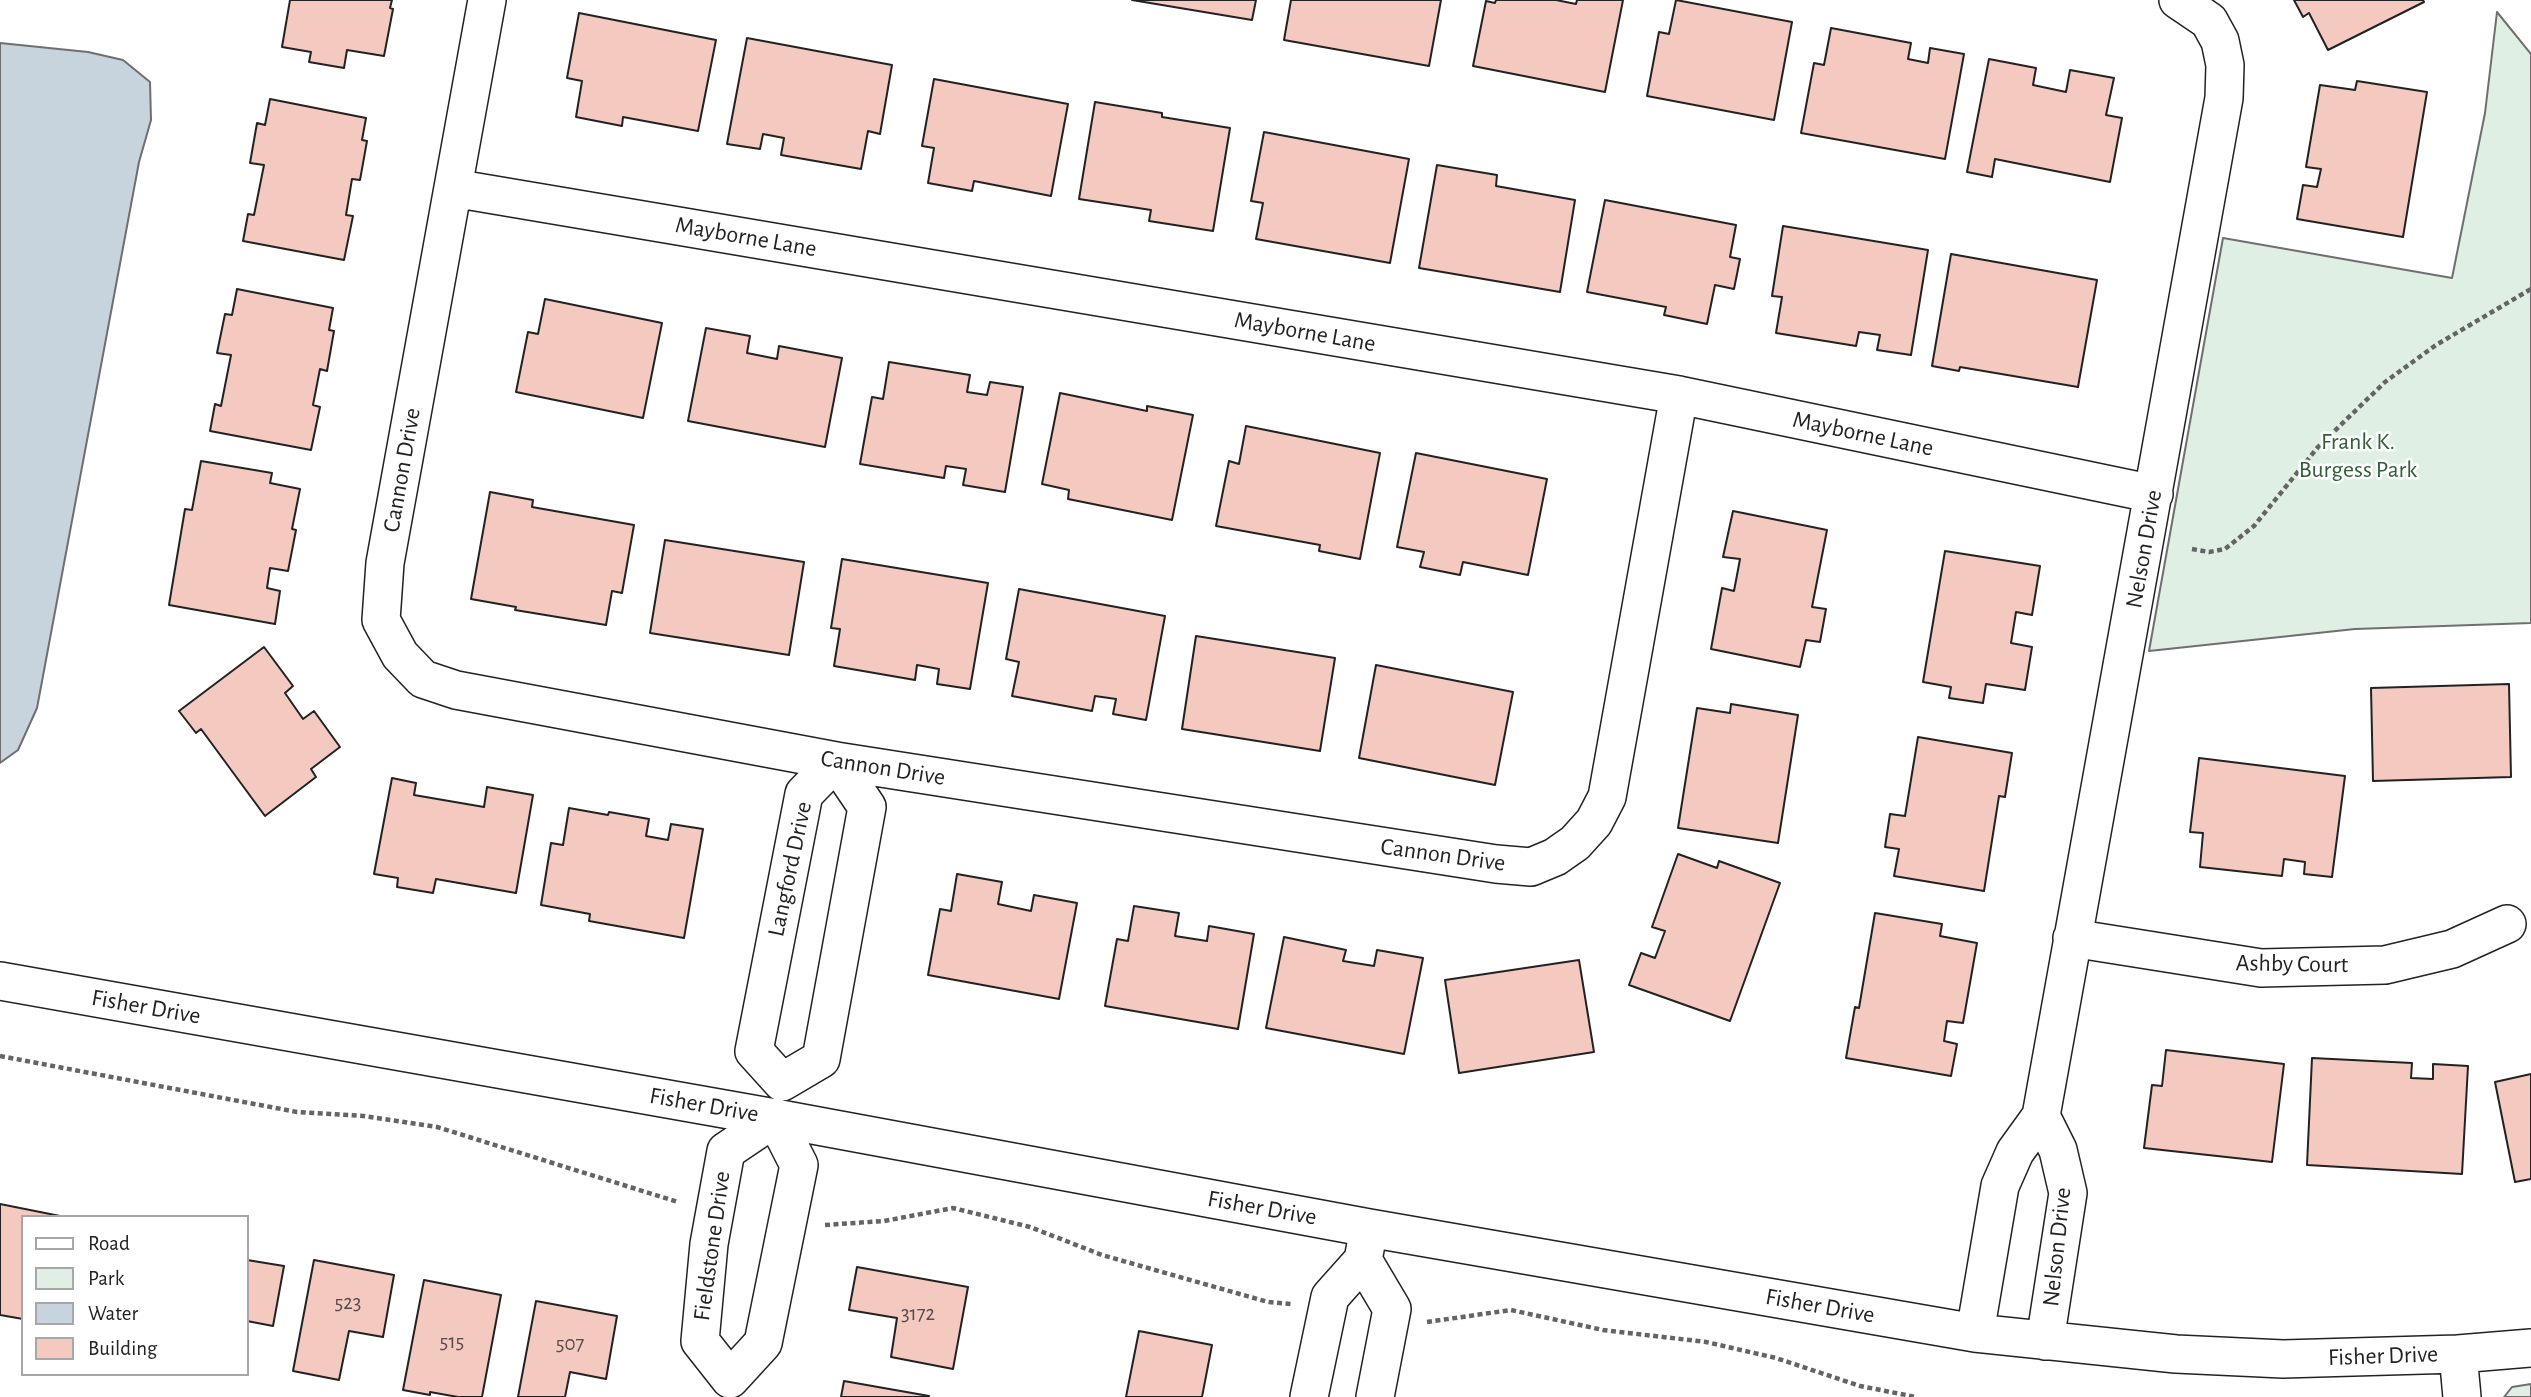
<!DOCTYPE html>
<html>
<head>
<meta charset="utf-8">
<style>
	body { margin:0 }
	#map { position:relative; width:2531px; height:1397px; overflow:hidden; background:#fff; font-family:"Alegreya Sans",sans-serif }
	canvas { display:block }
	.legend { position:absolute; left:21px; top:1215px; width:228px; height:161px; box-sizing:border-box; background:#fff; border:2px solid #a7a7a7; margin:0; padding:9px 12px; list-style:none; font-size:21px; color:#222 }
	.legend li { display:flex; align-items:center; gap:14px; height:35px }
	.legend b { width:35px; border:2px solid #a7a7a7 }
</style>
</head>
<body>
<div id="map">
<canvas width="2531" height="1397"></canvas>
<ul class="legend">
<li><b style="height:9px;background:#fff"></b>Road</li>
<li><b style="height:19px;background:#e0efe3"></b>Park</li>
<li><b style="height:19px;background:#c7d3dd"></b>Water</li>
<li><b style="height:19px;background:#f3c9c0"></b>Building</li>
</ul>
</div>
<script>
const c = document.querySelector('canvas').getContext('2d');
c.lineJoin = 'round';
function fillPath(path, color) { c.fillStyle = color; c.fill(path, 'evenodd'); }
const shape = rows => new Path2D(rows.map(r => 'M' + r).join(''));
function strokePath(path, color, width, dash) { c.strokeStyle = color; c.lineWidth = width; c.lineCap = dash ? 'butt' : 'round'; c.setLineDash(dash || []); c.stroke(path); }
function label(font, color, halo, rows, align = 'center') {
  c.font = font + ' "Alegreya Sans",sans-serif'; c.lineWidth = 5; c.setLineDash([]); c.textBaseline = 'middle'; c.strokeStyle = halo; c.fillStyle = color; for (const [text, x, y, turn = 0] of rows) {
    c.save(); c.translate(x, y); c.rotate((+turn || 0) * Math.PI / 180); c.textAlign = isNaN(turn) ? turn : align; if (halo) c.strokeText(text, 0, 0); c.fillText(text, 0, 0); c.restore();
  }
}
const green = shape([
	[2497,12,2531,54,2531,623,2355,629,2149,651,2223,238,2452,278,2485,113,2497,12],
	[2531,1384,2531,1397,2504,1397,2512,1387,2531,1384]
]);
const water = shape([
	[0,43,88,52,123,60,150,82,151,120,139,162,37,708,18,750,0,763,0,43]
]);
const building = shape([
	[290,0,392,0,390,8,393,9,384,56,347,50,344,68,309,62,311,52,282,47,290,0],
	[1132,0,1256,0,1252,20,1132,0],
	[1291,0,1441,0,1429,66,1284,40,1291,0],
	[1496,0,1556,0,1576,4,1577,0,1623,0,1605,92,1473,66,1486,1,1495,3,1496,0],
	[1676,0,1792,22,1774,120,1647,96,1659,32,1669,34,1676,0],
	[2294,0,2423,0,2424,2,2328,50,2309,13,2303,17,2294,0],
	[579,13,716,40,698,131,623,117,622,126,576,117,582,81,567,78,579,13],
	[1831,28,1911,43,1908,59,1928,63,1930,48,1964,54,1945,159,1801,133,1814,63,1824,65,1831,28],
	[747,38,892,65,880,134,868,131,861,169,781,155,784,138,763,134,760,149,727,144,747,38],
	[1989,59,2036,68,2033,85,2066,92,2070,70,2114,78,2106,115,2122,118,2110,182,1995,159,1992,177,1967,172,1989,59],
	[934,79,1068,104,1051,196,974,181,972,191,928,183,934,148,922,146,934,79],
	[2357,81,2427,92,2403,237,2297,219,2303,185,2317,187,2321,169,2306,167,2320,85,2355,90,2357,81],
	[270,99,366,118,362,140,367,141,360,180,352,179,346,215,353,216,344,260,243,241,248,214,254,215,264,165,250,163,257,123,265,125,270,99],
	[1095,102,1162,113,1162,117,1230,128,1213,231,1149,221,1151,210,1079,199,1095,102],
	[1264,132,1409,159,1390,263,1256,239,1263,203,1251,201,1264,132],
	[1437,165,1497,175,1496,186,1575,200,1560,292,1419,268,1437,165],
	[1605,200,1736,225,1730,257,1740,259,1734,289,1715,285,1707,324,1664,315,1666,307,1587,292,1605,200],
	[1783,226,1928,250,1911,355,1877,350,1880,335,1859,332,1856,346,1776,333,1782,297,1772,296,1783,226],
	[1951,254,2097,280,2078,387,1960,367,1959,371,1932,366,1951,254],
	[237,289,333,308,329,330,334,331,327,371,320,369,313,405,320,407,311,450,210,431,215,404,221,406,231,355,217,353,225,314,232,315,237,289],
	[545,299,662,323,643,418,516,392,528,332,538,334,545,299],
	[706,328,750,336,747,353,777,359,779,346,842,358,825,447,688,421,706,328],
	[889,362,970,375,967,392,987,395,990,382,1023,387,1005,492,963,485,966,469,946,466,944,478,860,464,872,397,883,399,889,362],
	[1060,393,1147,411,1147,406,1193,415,1172,520,1068,499,1069,490,1042,484,1060,393],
	[1246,426,1380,453,1360,559,1319,551,1320,545,1216,526,1229,461,1239,464,1246,426],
	[1416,453,1547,479,1528,575,1463,562,1460,575,1420,567,1424,552,1397,547,1416,453],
	[201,461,272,473,270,483,300,489,292,529,296,530,288,571,270,568,267,588,280,591,275,624,169,605,185,509,192,510,201,461],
	[490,492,533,500,532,507,634,525,622,593,612,591,606,625,515,610,516,607,471,599,490,492],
	[1733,511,1827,530,1812,607,1826,609,1820,642,1806,640,1800,667,1711,649,1722,588,1734,591,1740,559,1723,557,1733,511],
	[665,540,804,562,789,655,650,633,665,540],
	[1945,551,2040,566,2032,615,2016,612,2011,643,2032,647,2025,690,1986,684,1983,703,1949,698,1951,687,1923,682,1945,551],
	[842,559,988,583,970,689,937,684,939,669,917,665,915,680,834,666,840,629,831,628,842,559],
	[1019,589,1165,616,1146,720,1113,714,1116,699,1095,696,1092,711,1012,696,1019,662,1006,659,1019,589],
	[1196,636,1335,658,1320,751,1182,729,1196,636],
	[264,647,293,686,285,693,303,719,314,711,340,747,311,769,316,777,265,816,201,729,196,733,179,711,264,647],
	[1376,665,1513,692,1495,785,1359,758,1376,665],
	[2509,684,2511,777,2373,781,2371,688,2509,684],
	[1731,704,1798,715,1778,843,1678,828,1697,708,1730,713,1731,704],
	[1918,737,2012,753,2005,797,1999,796,1984,891,1894,876,1899,849,1885,847,1890,814,1905,816,1918,737],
	[2199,758,2345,776,2332,877,2304,874,2305,862,2284,859,2282,876,2200,867,2203,833,2190,832,2199,758],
	[392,778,416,783,414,795,484,807,487,787,533,795,516,893,436,879,433,893,397,887,398,878,374,874,392,778],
	[569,808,608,815,609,812,649,819,646,836,668,840,671,824,703,829,684,938,589,921,590,914,541,905,551,843,563,845,569,808],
	[1678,854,1717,868,1719,861,1780,883,1730,1021,1629,985,1641,953,1655,958,1665,931,1652,927,1678,854],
	[957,874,1002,882,998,904,1031,911,1034,895,1077,903,1059,999,928,975,940,909,951,911,957,874],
	[1134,906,1179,913,1175,936,1207,941,1209,926,1254,934,1238,1029,1105,1006,1117,939,1128,941,1134,906],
	[1875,913,1942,924,1940,936,1977,943,1963,1023,1947,1021,1944,1041,1957,1044,1951,1076,1846,1058,1855,1007,1859,1008,1875,913],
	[1284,937,1346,950,1343,961,1374,966,1377,950,1423,958,1404,1054,1266,1028,1284,937],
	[1579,960,1594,1052,1459,1073,1445,980,1579,960],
	[2166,1050,2284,1064,2272,1162,2144,1148,2152,1085,2162,1086,2166,1050],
	[2312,1058,2412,1063,2411,1078,2433,1079,2433,1064,2468,1066,2462,1174,2307,1165,2312,1058],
	[2531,1074,2531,1179,2515,1182,2495,1082,2531,1074],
	[0,1204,65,1217,23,1217,23,1319,0,1315,0,1204],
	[247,1260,284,1266,273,1326,247,1321,247,1260],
	[314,1260,394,1275,383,1337,349,1331,339,1380,293,1371,314,1260],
	[857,1267,968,1287,953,1369,891,1357,897,1318,849,1310,857,1267],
	[424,1280,501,1295,482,1397,458,1397,430,1392,430,1395,403,1390,424,1280],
	[536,1301,617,1316,606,1379,570,1372,565,1397,518,1397,536,1301],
	[1139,1331,1212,1345,1202,1397,1126,1397,1139,1331],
	[844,1381,929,1396,929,1397,841,1397,844,1381]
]);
const path = shape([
	[2192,549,2209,552,2225,549,2254,526,2318,447,2385,382,2436,345,2531,289],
	[0,1056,297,1112,363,1116,437,1127,678,1202],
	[825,1225,884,1221,953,1208,1030,1227,1102,1255,1268,1302,1291,1304],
	[1427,1322,1511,1310,1603,1330,1706,1342,1776,1358,1860,1386,1916,1397]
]);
const street = shape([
	[487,0,385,563,381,620,400,655,423,679,456,690,836,761,1496,864,1531,867,1555,857,1575,843,1594,822,1607,797,1679,395],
	[453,188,1679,395,2154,494],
	[836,761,867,807,821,1059,782,1082,754,1051,804,794,836,761],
	[2072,938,2261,968,2385,965,2452,949,2507,924],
	[0,981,775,1118,1369,1228,1975,1333,2176,1354,2283,1359,2458,1354,2531,1348],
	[2041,1116,2058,1150,2068,1193,2045,1341],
	[775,1118,799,1165,763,1343,730,1379,700,1341,709,1244,726,1151,775,1118],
	[1363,1260,1392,1309,1375,1397],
	[1975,1333,2000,1186,2015,1152,2041,1116,2224,98,2225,65,2220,41,2209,21,2178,0],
	[2458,1354,2462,1397],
	[1309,1397,1330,1297,1363,1260,1369,1228]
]);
const numberNames = [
	["523",348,1303],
	["3172",918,1314],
	["515",452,1342],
	["507",570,1344]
];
const streetNames = [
	["Mayborne Lane",746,237,10],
	["Mayborne Lane",1305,332,10],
	["Mayborne Lane",1863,434,12],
	["Cannon Drive",402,470,-80],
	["Nelson Drive",2144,549,-80],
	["Cannon Drive",883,768,9],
	["Cannon Drive",1443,855,8],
	["Langford Drive",790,869,-78],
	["Ashby Court",2292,964,1],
	["Fisher Drive",146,1007,10],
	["Fisher Drive",704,1105,10],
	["Fisher Drive",1262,1208,10],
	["Fieldstone Drive",712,1246,-82],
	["Nelson Drive",2057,1247,-84],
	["Fisher Drive",1820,1306,10],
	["Fisher Drive",2383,1356,-2]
];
const parkNames = [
	["Frank K.",2358,442],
	["Burgess Park",2358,470]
];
fillPath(green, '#e0efe3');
strokePath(green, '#6f6f6f', 2);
fillPath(water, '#c7d3dd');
strokePath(water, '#6f6f6f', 2);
fillPath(building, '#f3c9c0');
strokePath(building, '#222', 2);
strokePath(street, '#222', 40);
strokePath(path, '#646464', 4.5, [5, 3.5]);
strokePath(street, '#fff', 37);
label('21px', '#564c4a', null, numberNames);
label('24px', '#222', '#fff', streetNames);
label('24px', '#2f5e38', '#fff', parkNames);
</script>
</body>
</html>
